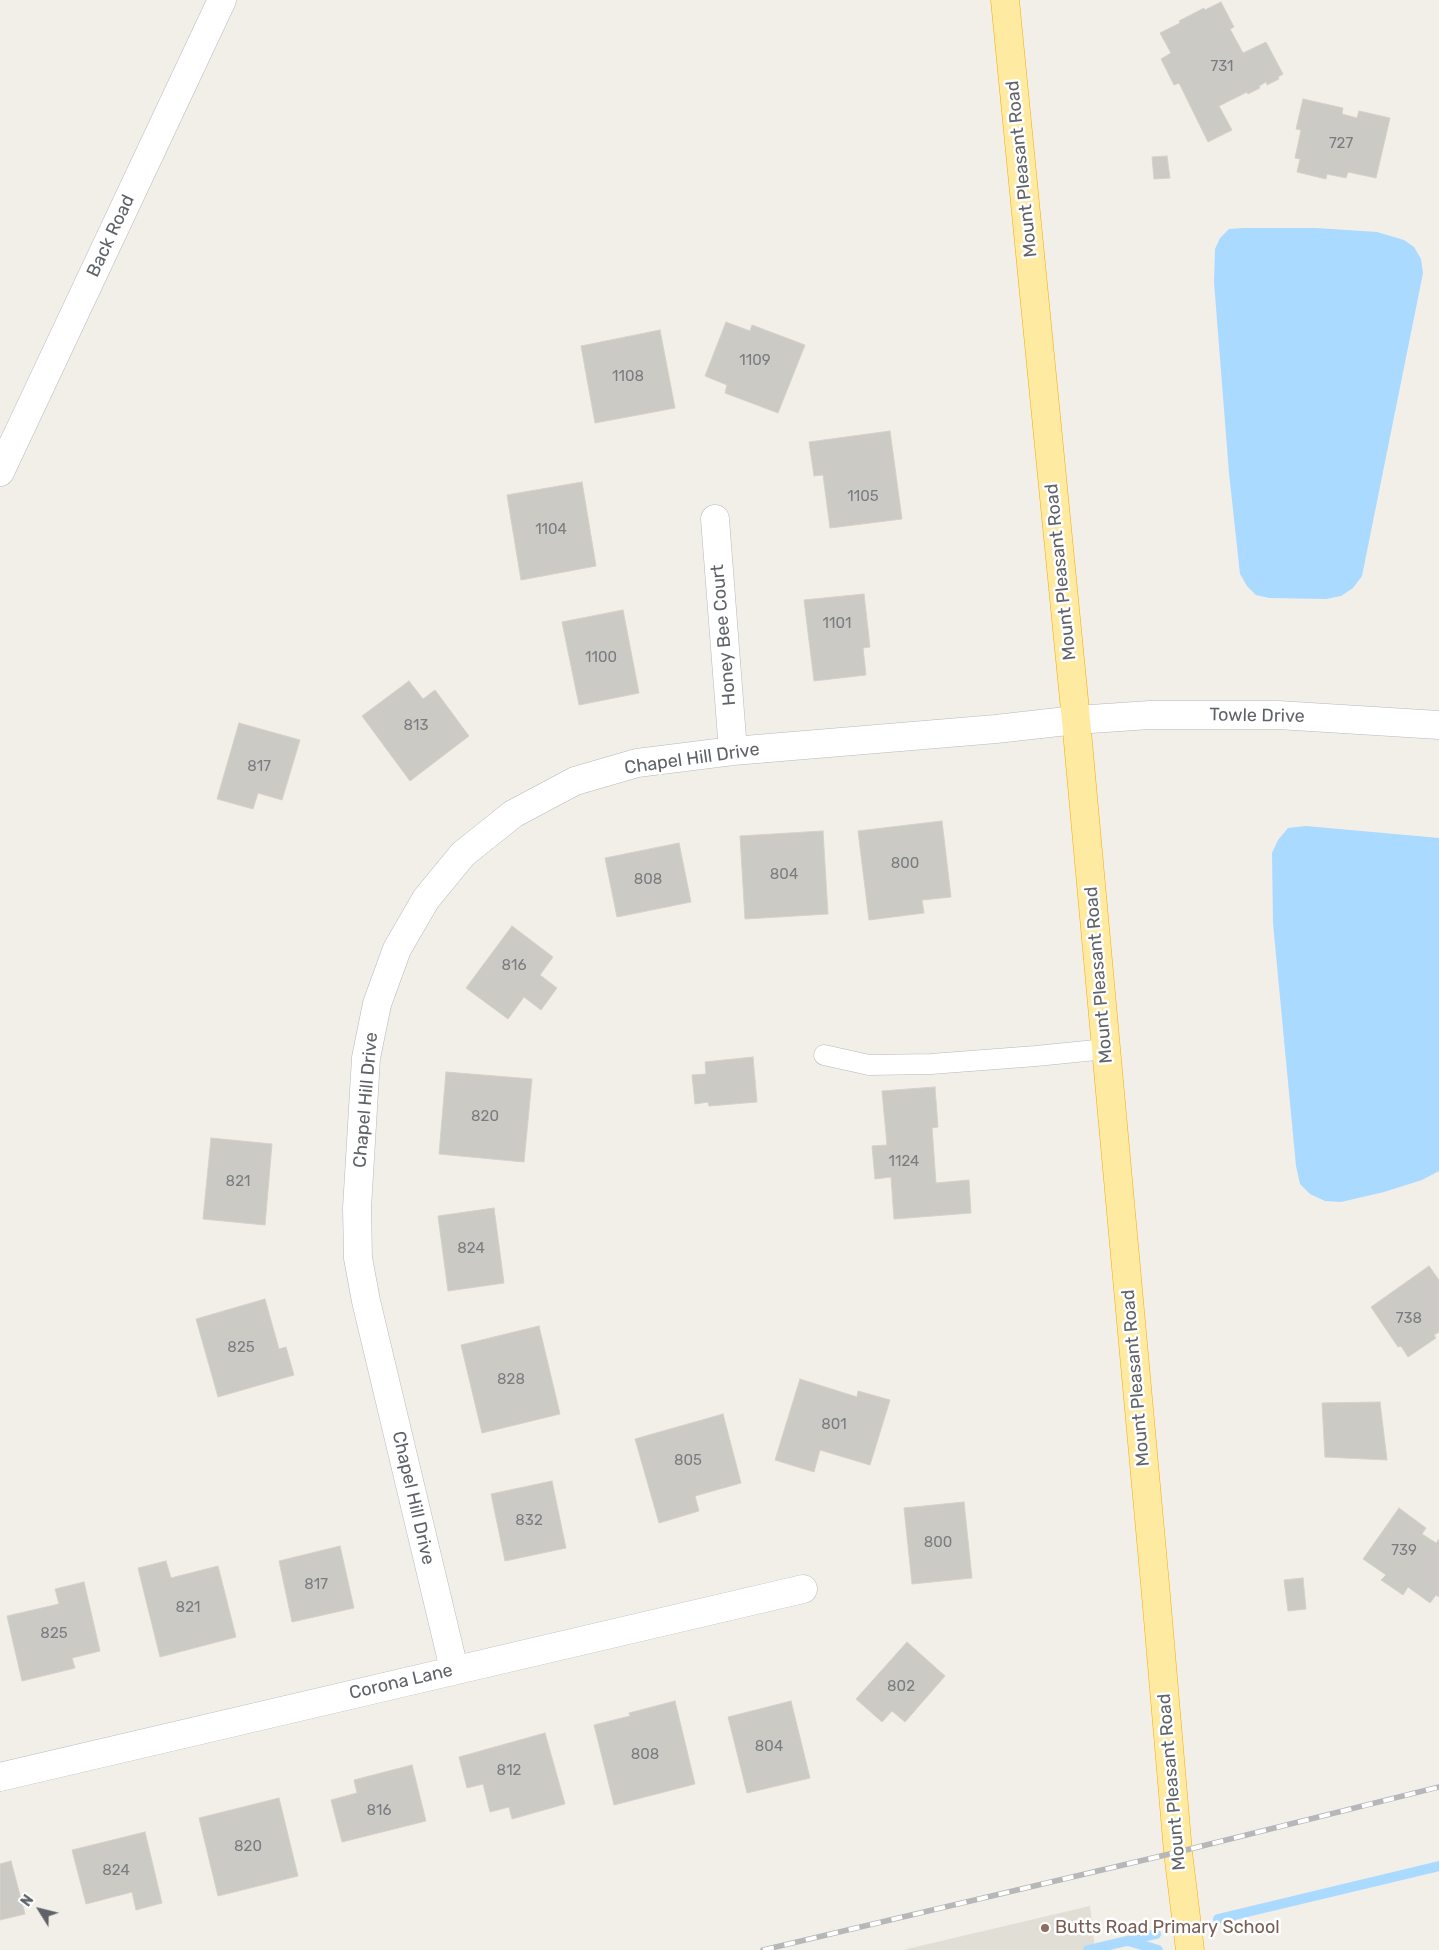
<!DOCTYPE html>
<html>
<head>
<meta charset="utf-8">
<style>
	body { margin:0 }
	#map { position:relative; width:1439px; height:1950px; overflow:hidden; background:#f1efe8; font-family:Rubik,sans-serif }
	canvas { display:block }
	.north { position:absolute; left:15px; top:1885px; width:50px; height:50px; -webkit-text-stroke:4px #fff; paint-order:stroke; rotate:306deg; font-size:14px; font-weight:700; line-height:20px; text-align:center; color:#5f6368 }
	.north::after { content:''; display:block; margin:auto; width:18px; height:22px; background:#5f6368; clip-path:polygon(50% 0,100% 100%,50% 72%,0 100%) }
</style>
</head>
<body>
<div id="map">
<canvas width="1439" height="1950"></canvas>
<div class="north">N</div>
</div>
<script>
const c = document.querySelector('canvas').getContext('2d');
c.lineJoin = 'round';
function fillPath(path, color) { c.fillStyle = color; c.fill(path, 'evenodd'); }
const shape = rows => new Path2D(rows.map(r => 'M' + r).join(''));
function strokePath(path, color, width, dash) { c.strokeStyle = color; c.lineWidth = width; c.lineCap = dash ? 'butt' : 'round'; c.setLineDash(dash || []); c.stroke(path); }
function label(font, color, halo, rows, align = 'center') {
  c.font = font + ' Rubik,sans-serif'; c.lineWidth = 5; c.setLineDash([]); c.textBaseline = 'middle'; c.strokeStyle = halo; c.fillStyle = color; for (const [text, x, y, turn = 0] of rows) {
    c.save(); c.translate(x, y); c.rotate((+turn || 0) * Math.PI / 180); c.textAlign = isNaN(turn) ? turn : align; if (halo) c.strokeText(text, 0, 0); c.fillText(text, 0, 0); c.restore();
  }
}
const education = shape([
	[1090,1906,1095,1950,903,1950]
]);
const water = shape([
	[1243,228,1316,228,1377,232,1404,240,1414,247,1421,259,1423,273,1362,576,1353,588,1341,596,1326,599,1269,598,1256,595,1247,586,1240,574,1229,473,1214,282,1215,249,1220,238,1229,229],
	[1306,826,1439,838,1439,1171,1422,1180,1384,1192,1341,1202,1325,1201,1310,1194,1300,1184,1296,1166,1286,1061,1273,923,1272,853,1278,840,1288,828]
]);
const stream = shape([
	[1218,1919,1439,1866],
	[1129,1941,1158,1950],
	[1088,1950,1156,1934]
]);
const building = shape([
	[1221,2,1234,27,1230,29,1243,53,1266,42,1283,74,1278,77,1279,79,1267,85,1266,82,1259,86,1260,88,1248,94,1247,92,1219,106,1232,130,1208,142,1179,83,1174,85,1161,59,1171,53,1160,33,1180,23,1179,21,1204,8,1205,10,1221,2],
	[1303,99,1343,108,1342,114,1357,118,1359,111,1390,118,1376,178,1348,172,1346,178,1327,174,1326,179,1297,172,1300,159,1295,158,1301,130,1296,129,1303,99],
	[1167,156,1170,178,1154,179,1152,157,1167,156],
	[726,322,750,331,752,325,805,345,778,413,725,393,727,385,705,376,726,322],
	[660,330,675,408,595,423,581,346,660,330],
	[890,431,902,519,830,528,823,475,814,476,809,442,890,431],
	[582,482,596,566,521,580,507,495,582,482],
	[864,594,870,647,863,648,866,675,814,681,804,600,864,594],
	[623,610,639,693,579,705,562,622,623,610],
	[409,681,423,699,435,690,469,736,410,781,362,716,409,681],
	[239,723,300,740,282,800,258,793,253,809,217,799,239,723],
	[942,821,951,897,922,900,924,913,869,920,858,831,942,821],
	[823,831,828,914,745,919,740,836,823,831],
	[679,843,691,902,617,917,605,858,679,843],
	[512,926,553,957,540,975,557,988,541,1010,524,997,508,1019,466,988,512,926],
	[753,1057,757,1102,709,1106,708,1102,695,1104,692,1075,706,1074,705,1062,753,1057],
	[446,1072,532,1079,524,1162,439,1154,446,1072],
	[935,1087,938,1127,932,1128,936,1183,969,1180,971,1213,894,1219,891,1177,875,1179,872,1146,887,1145,882,1091,935,1087],
	[211,1138,272,1144,265,1225,203,1219,211,1138],
	[494,1208,504,1283,448,1291,438,1216,494,1208],
	[1429,1266,1439,1280,1439,1332,1434,1335,1436,1338,1408,1357,1401,1346,1398,1347,1371,1307,1429,1266],
	[265,1299,279,1349,286,1347,294,1375,218,1397,196,1319,265,1299],
	[539,1326,560,1414,482,1433,461,1345,539,1326],
	[800,1379,857,1397,858,1391,890,1400,870,1465,820,1450,814,1472,775,1460,800,1379],
	[1380,1402,1387,1460,1325,1457,1322,1403,1380,1402],
	[723,1414,741,1483,695,1496,699,1511,659,1523,635,1439,723,1414],
	[552,1481,566,1548,505,1561,491,1494,552,1481],
	[964,1502,972,1578,912,1584,904,1508,964,1502],
	[1399,1508,1426,1528,1422,1534,1436,1543,1439,1539,1439,1597,1436,1595,1430,1603,1408,1587,1403,1595,1381,1580,1386,1575,1363,1559,1399,1508],
	[340,1546,354,1608,292,1622,279,1561,340,1546],
	[166,1561,171,1578,218,1566,236,1637,160,1657,138,1568,166,1561],
	[1303,1578,1306,1609,1288,1611,1284,1580,1303,1578],
	[84,1582,100,1651,72,1658,75,1668,22,1681,7,1616,59,1604,55,1589,84,1582],
	[907,1642,945,1676,905,1722,892,1711,882,1722,856,1699,907,1642],
	[675,1701,695,1784,614,1805,594,1725,630,1716,629,1713,675,1701],
	[791,1701,810,1778,747,1793,728,1717,791,1701],
	[545,1733,565,1804,512,1819,509,1807,490,1812,483,1784,467,1788,459,1757,545,1733],
	[412,1765,426,1821,342,1842,331,1800,357,1793,354,1780,412,1765],
	[279,1798,298,1876,218,1896,199,1818,279,1798],
	[145,1832,162,1903,136,1910,132,1892,86,1904,72,1850,145,1832],
	[11,1861,25,1914,0,1920,0,1864,11,1861]
]);
const service = shape([
	[824,1055,869,1065,931,1064,1036,1056,1106,1049]
]);
const minor = shape([
	[0,472,222,0],
	[715,519,733,751],
	[454,1669,366,1301,358,1258,357,1208,366,1058,377,1004,397,949,426,899,463,854,513,814,575,781,637,763,733,751,996,729,1076,720,1150,715,1278,715,1439,725],
	[0,1777,803,1589]
]);
const trunk = shape([
	[1005,0,1076,720,1155,1584,1178,1852,1190,1950]
]);
const rail = shape([
	[763,1950,1178,1852,1439,1787]
]);
const markers = [
	[1045,1928,5,"#8d6e63"]
];
const numberNames = [
	["731",1222,67],
	["727",1341,144],
	["1109",755,361],
	["1108",628,377],
	["1105",863,497],
	["1104",551,530],
	["1101",837,624],
	["1100",601,658],
	["813",416,726],
	["817",259,767],
	["800",905,864],
	["804",784,875],
	["808",648,880],
	["816",514,966],
	["820",485,1117],
	["1124",904,1162],
	["821",238,1182],
	["824",471,1249],
	["738",1409,1319],
	["825",241,1348],
	["828",511,1380],
	["801",834,1425],
	["805",688,1461],
	["832",529,1521],
	["800",938,1543],
	["739",1404,1551],
	["817",316,1585],
	["821",188,1608],
	["825",54,1634],
	["802",901,1687],
	["804",769,1747],
	["808",645,1755],
	["812",509,1771],
	["816",379,1811],
	["820",248,1847],
	["824",116,1871]
];
const streetNames = [
	["Mount Pleasant Road",1022,169,-96],
	["Back Road",111,236,-65],
	["Mount Pleasant Road",1061,572,-96],
	["Honey Bee Court",724,635,-95],
	["Towle Drive",1257,716,1],
	["Chapel Hill Drive",692,759,-8],
	["Mount Pleasant Road",1099,975,-95],
	["Chapel Hill Drive",366,1100,-85],
	["Mount Pleasant Road",1136,1378,-95],
	["Chapel Hill Drive",413,1498,77],
	["Corona Lane",401,1682,-13],
	["Mount Pleasant Road",1172,1782,-95]
];
const educationNames = [
	["Butts Road Primary School",1055,1928]
];
fillPath(education, '#e1ded6');
fillPath(water, '#aadaff');
strokePath(stream, '#aadaff', 10);
fillPath(building, '#cccac5');
strokePath(building, '#d6d1c6', 1);
strokePath(service, '#b5b8bc', 21);
strokePath(minor, '#b5b8bc', 29);
strokePath(trunk, '#f9ab00', 29);
strokePath(service, '#fff', 20);
strokePath(minor, '#fff', 28);
strokePath(trunk, '#feeaa1', 28);
strokePath(rail, '#b6b7b8', 5.5);
strokePath(rail, '#fff', 4, [11]);
for (const [x, y, r, color] of markers) { const dot = new Path2D(); dot.arc(x, y, r, 0, 2 * Math.PI); c.fillStyle = color; c.fill(dot); strokePath(dot, '#fff', 2); }
label('15px', '#7a7d7f', null, numberNames);
label('18px', '#5f6368', '#fff', streetNames);
label('18px', '#785e54', '#fff', educationNames, 'left');
</script>
</body>
</html>
